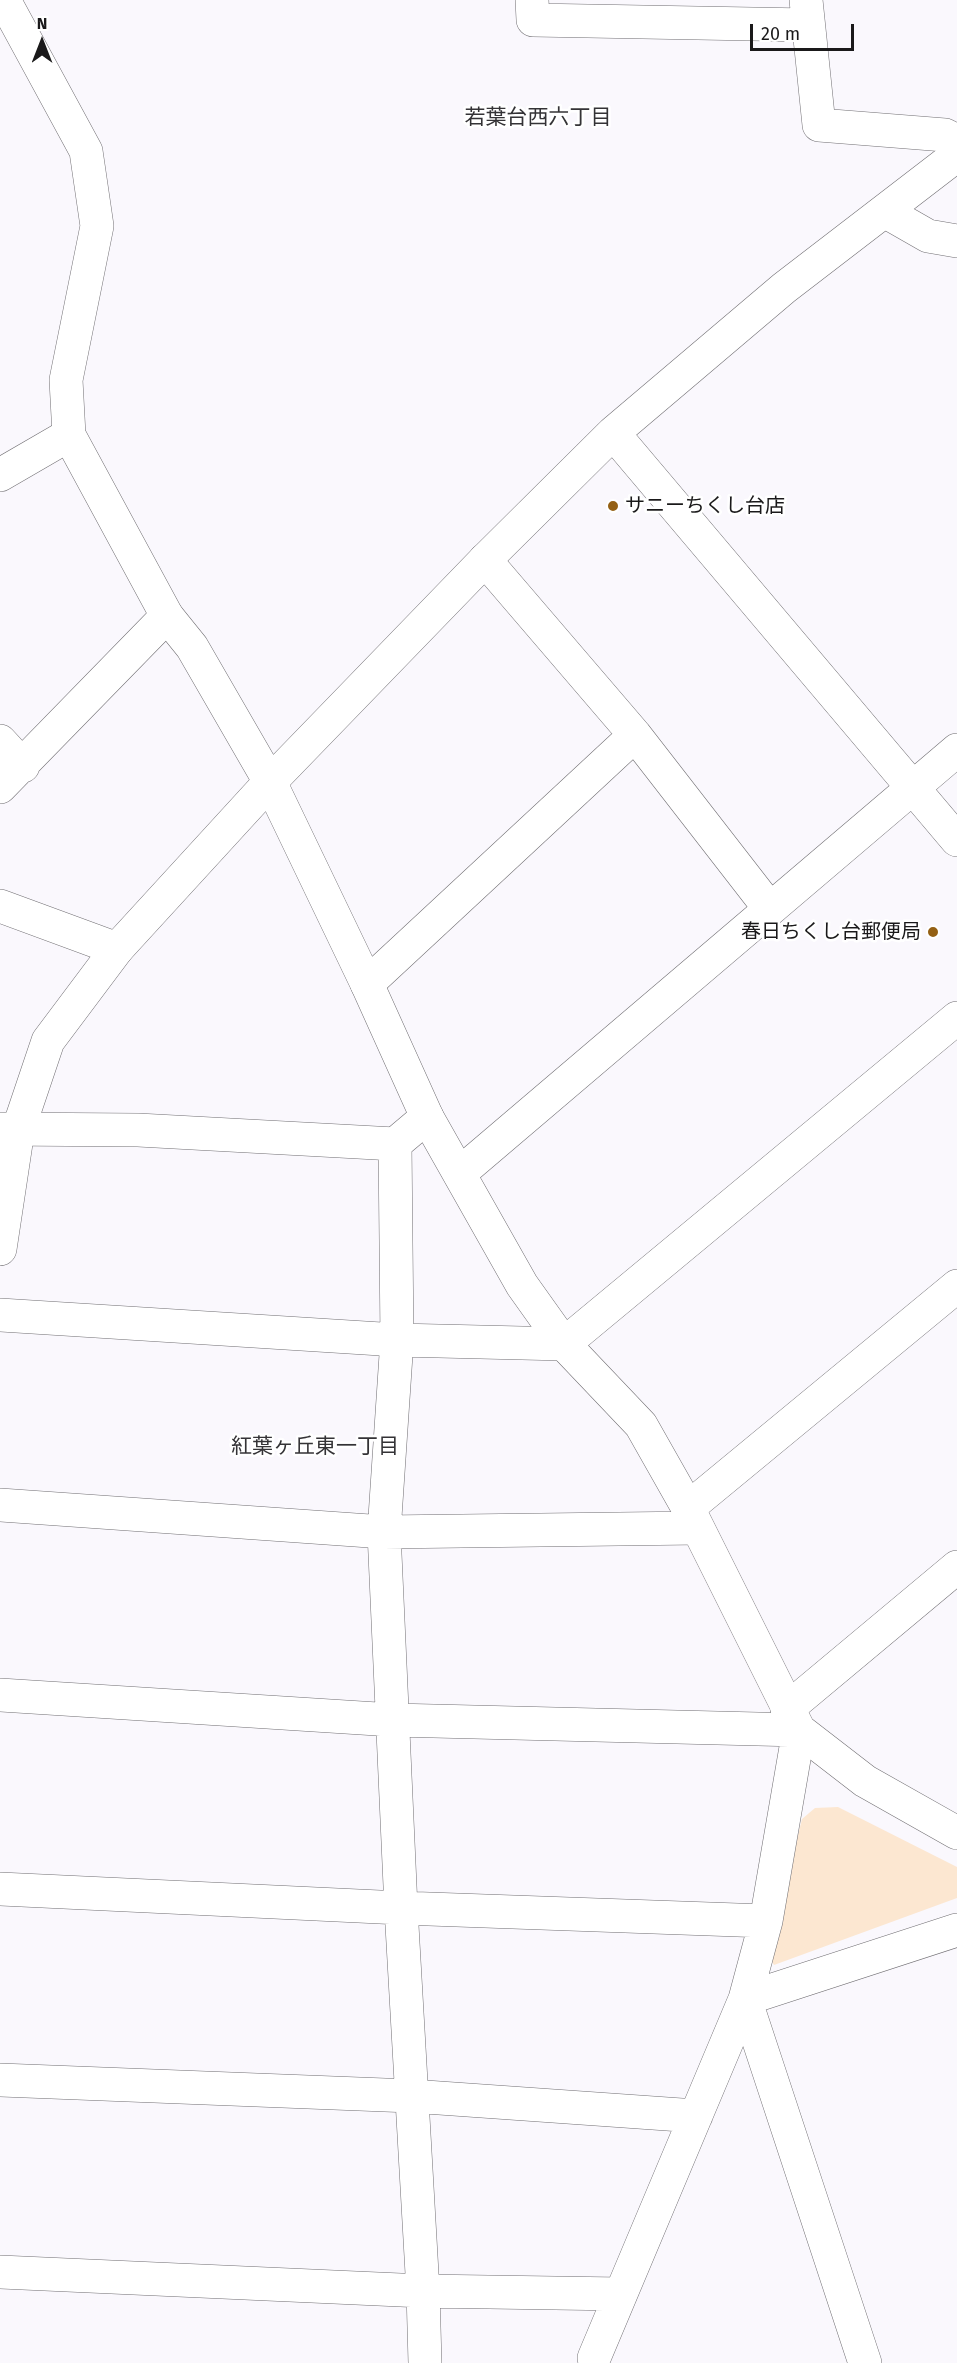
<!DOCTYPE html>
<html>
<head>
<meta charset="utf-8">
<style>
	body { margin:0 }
	#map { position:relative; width:957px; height:2363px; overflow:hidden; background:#faf8fd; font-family:"Fira Sans",sans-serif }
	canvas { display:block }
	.north { position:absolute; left:12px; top:12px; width:60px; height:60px; -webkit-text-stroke:4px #fff; paint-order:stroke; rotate:0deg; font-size:16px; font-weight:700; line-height:24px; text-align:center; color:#1a191a }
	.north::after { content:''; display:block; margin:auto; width:21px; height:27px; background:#1a191a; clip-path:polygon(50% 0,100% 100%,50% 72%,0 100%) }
	.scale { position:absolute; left:750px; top:24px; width:104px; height:27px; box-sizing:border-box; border:3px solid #1a191a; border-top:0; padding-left:8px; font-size:18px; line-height:21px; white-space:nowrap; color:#1a191a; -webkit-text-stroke:4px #fff; paint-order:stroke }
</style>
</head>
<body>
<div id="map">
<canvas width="957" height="2363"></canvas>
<div class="north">N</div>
<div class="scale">20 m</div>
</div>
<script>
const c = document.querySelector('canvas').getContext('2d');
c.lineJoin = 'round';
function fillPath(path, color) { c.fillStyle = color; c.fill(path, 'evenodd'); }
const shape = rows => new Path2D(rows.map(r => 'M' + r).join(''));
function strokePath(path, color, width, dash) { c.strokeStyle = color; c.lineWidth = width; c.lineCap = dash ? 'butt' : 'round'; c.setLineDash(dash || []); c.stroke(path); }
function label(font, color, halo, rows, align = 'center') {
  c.font = font + ' "Fira Sans","Noto Sans JP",sans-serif'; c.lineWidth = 5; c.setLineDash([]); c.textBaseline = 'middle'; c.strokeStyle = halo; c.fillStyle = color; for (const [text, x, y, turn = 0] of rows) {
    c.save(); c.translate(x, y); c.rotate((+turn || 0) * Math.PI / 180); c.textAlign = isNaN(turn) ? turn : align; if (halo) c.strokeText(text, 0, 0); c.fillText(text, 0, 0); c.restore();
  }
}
const green = shape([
	[838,1807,957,1867,957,1898,774,1965,768,1955,802,1819,815,1808]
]);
const street = shape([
	[532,0,533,20,808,25],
	[806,0,819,125,945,135,957,141],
	[886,212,928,236,957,241],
	[0,475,69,435],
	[485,560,635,735,770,909],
	[0,741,23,766],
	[0,787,167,616],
	[0,906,117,949],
	[367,984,635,735],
	[0,1129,138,1130,395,1144,427,1117],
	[395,1144,397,1340,384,1532,401,1908,423,2291,425,2363],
	[460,1173,957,750],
	[0,1315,397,1340,564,1344,957,1018],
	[0,1505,384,1532,697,1528],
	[688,1508,957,1286],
	[0,1695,393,1720,799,1730,766,1921,745,1999,594,2358],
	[787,1709,957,1567],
	[0,1889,401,1908,766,1921],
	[0,2080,411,2096,696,2116],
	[0,2272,423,2291,621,2294],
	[865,2363,745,1999,957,1930]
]);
const secondary = shape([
	[4,0,86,151,97,226,66,380,69,435,167,616,192,647,270,782,367,984,427,1117,522,1285,564,1344,641,1425,688,1508,799,1730,865,1781,957,1833],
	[613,433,957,840],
	[0,1249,18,1130,48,1041,117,949,270,782,485,560,613,433,784,288,957,155]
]);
const markers = [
	[613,506,6,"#946014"],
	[933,932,6,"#946014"]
];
const poiNames = [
	["サニーちくし台店",625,506],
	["春日ちくし台郵便局",921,932,"right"]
];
const neighbourhoodNames = [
	["若葉台西六丁目",538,118],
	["紅葉ヶ丘東一丁目",315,1447]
];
fillPath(green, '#fce7d1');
strokePath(street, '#716f73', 34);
strokePath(secondary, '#716f73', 34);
strokePath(street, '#fff', 33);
strokePath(secondary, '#fff', 33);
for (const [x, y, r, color] of markers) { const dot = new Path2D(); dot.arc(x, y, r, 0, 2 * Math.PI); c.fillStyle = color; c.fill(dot); strokePath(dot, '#fff', 2); }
label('20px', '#1a191a', '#fff', poiNames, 'left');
label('21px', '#343336', '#fff', neighbourhoodNames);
</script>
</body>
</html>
